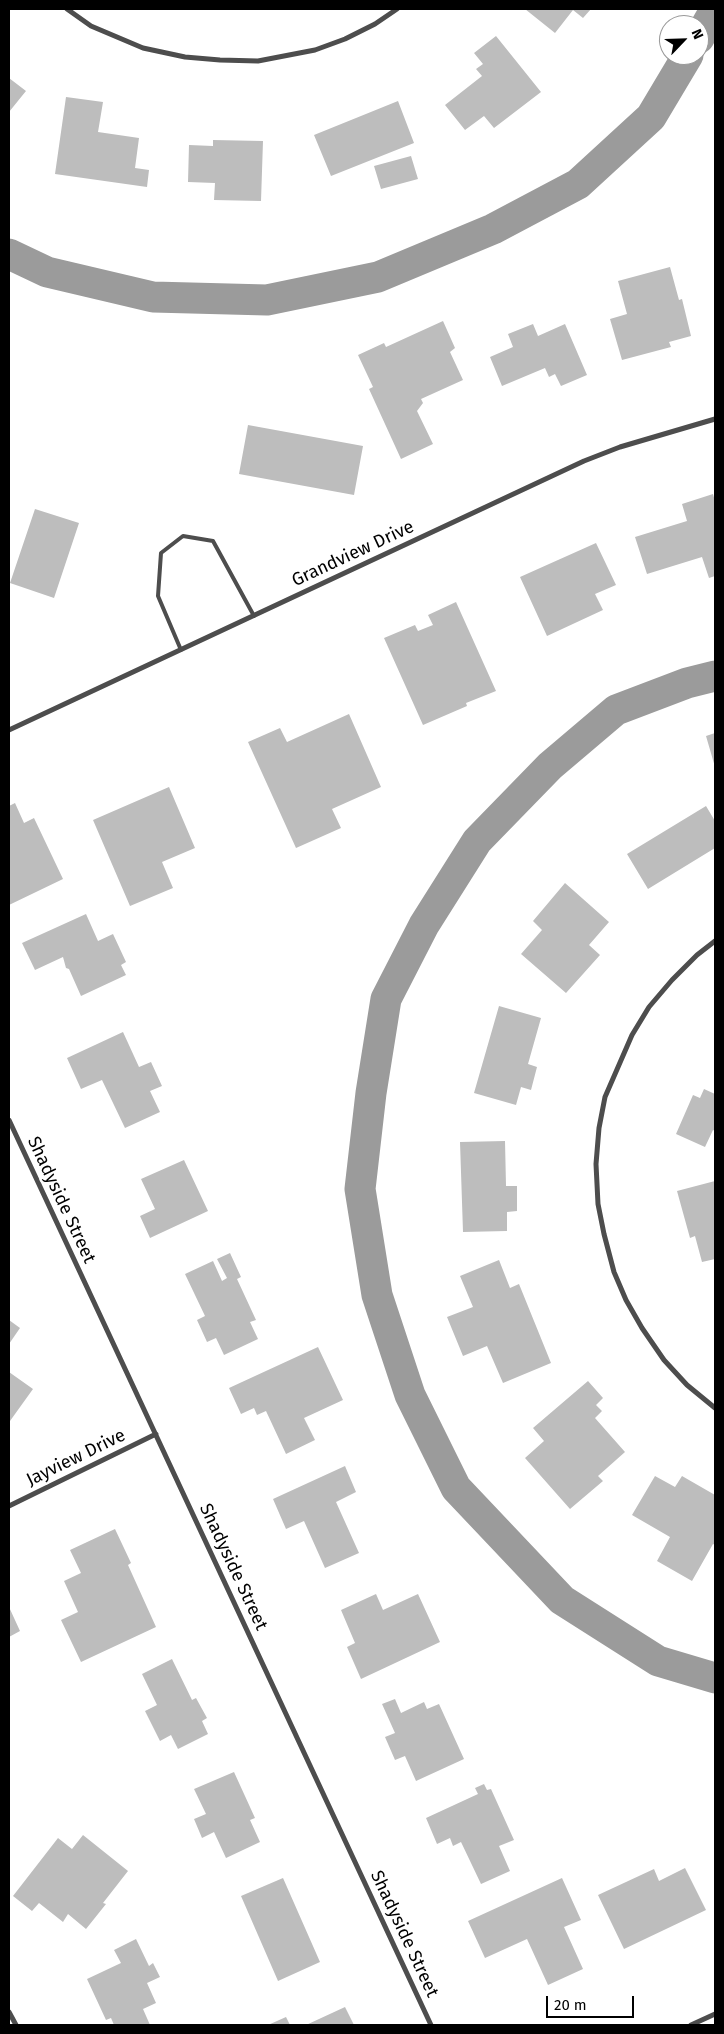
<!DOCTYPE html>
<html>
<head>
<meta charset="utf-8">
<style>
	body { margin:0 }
	#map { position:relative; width:724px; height:2034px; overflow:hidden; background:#fff; font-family:"Fira Sans",sans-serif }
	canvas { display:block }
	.frame { position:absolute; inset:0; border:10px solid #000; pointer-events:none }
	.north { position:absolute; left:659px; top:15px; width:50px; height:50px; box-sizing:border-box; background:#fff; border:1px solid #999; border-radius:50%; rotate:66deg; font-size:14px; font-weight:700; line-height:20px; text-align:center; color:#000 }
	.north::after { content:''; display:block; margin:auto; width:18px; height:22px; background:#000; clip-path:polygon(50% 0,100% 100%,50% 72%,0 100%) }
	.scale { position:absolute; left:546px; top:1996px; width:88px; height:22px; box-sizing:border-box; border:2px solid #000; border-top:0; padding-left:6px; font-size:15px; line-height:18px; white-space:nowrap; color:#000; -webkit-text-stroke:4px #fff; paint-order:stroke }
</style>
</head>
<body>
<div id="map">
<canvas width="724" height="2034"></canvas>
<div class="frame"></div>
<div class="north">N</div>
<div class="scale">20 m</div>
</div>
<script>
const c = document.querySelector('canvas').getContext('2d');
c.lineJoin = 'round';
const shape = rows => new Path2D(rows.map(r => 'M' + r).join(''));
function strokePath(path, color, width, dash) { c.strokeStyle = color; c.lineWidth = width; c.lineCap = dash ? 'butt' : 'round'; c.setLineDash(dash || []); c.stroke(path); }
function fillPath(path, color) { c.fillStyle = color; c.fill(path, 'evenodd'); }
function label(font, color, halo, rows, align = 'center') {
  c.font = font + ' "Fira Sans",sans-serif'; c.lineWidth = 4.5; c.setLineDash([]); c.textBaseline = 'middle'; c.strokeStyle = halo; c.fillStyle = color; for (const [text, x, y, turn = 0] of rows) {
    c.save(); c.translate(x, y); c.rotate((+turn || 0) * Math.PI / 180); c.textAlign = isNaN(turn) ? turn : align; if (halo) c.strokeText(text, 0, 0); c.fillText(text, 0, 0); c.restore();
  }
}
const canal = shape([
	[699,38,715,10],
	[9,254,47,272,153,297,267,300,378,277,493,229,578,184,651,117,688,55],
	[715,676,687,683,616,710,550,766,477,841,424,925,386,999,371,1093,360,1189,377,1295,410,1395,456,1488,562,1600,658,1661,715,1678]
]);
const building = shape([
	[525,9,591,9,583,18,573,10,555,33],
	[496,36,541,92,494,128,484,116,465,130,445,105,482,76,476,69,483,64,474,53],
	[9,78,26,91,9,112],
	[66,97,103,102,98,132,139,138,135,168,149,170,147,187,55,174],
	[398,101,414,143,331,176,314,135],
	[213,140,263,141,261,201,214,200,215,183,188,182,189,145,213,146],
	[411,156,418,179,381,189,374,166],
	[670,267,679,300,682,299,691,336,669,342,671,347,622,360,610,319,627,314,618,281],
	[443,321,455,348,450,352,463,380,421,399,423,403,417,411,433,444,401,459,369,389,373,387,358,355,384,343,386,347],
	[533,324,538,336,565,324,587,375,561,386,555,374,549,377,545,368,502,386,490,357,513,347,508,334],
	[248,425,363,446,354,495,239,474],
	[713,494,715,501,715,576,709,578,702,557,647,574,635,537,687,521,682,504],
	[35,509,79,523,54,598,10,583],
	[596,543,616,585,595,594,603,610,547,636,520,577],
	[456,602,496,691,466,703,467,706,423,725,384,638,415,625,418,631,433,625,428,615],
	[349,714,381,787,332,809,341,828,296,848,248,742,280,728,287,742],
	[715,733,715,767,706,736],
	[169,787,195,848,162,862,173,888,130,906,93,820],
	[15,803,24,823,34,818,63,879,9,905,9,806],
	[706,806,715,821,715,848,648,889,627,854],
	[565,883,609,922,589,945,600,955,566,993,521,954,542,930,533,921],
	[86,914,98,941,113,934,126,962,121,965,126,975,81,996,69,969,66,968,63,957,35,970,22,943],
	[499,1006,541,1018,528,1064,537,1067,531,1090,521,1087,516,1105,474,1093],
	[123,1032,139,1067,151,1062,162,1086,150,1091,160,1112,125,1128,102,1080,81,1089,67,1058],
	[704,1089,715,1094,715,1131,713,1130,705,1147,676,1134,693,1095,700,1098],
	[505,1141,506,1186,517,1186,517,1211,507,1212,507,1231,463,1232,460,1142],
	[184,1160,208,1211,150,1238,140,1216,155,1209,141,1179],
	[715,1181,715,1259,702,1262,695,1236,690,1238,677,1191],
	[230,1253,241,1277,237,1279,256,1320,250,1322,258,1339,224,1355,216,1338,207,1342,197,1320,205,1316,185,1274,213,1261,222,1281,227,1278,217,1259],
	[499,1260,510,1288,519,1284,551,1363,503,1383,487,1346,463,1356,447,1317,473,1307,460,1276],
	[9,1320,20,1328,9,1344],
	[318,1347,343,1400,304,1418,315,1440,286,1454,266,1411,257,1415,254,1408,241,1414,229,1388],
	[9,1372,33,1389,10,1421,9,1420],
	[588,1381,603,1398,596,1405,602,1411,595,1418,625,1452,598,1476,603,1481,570,1509,525,1458,544,1441,533,1428],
	[345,1466,356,1492,336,1502,359,1553,325,1568,304,1521,286,1529,273,1499],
	[655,1476,675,1487,682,1476,715,1495,715,1545,713,1544,692,1581,657,1561,670,1537,632,1515],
	[115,1529,131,1563,128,1565,156,1627,81,1662,61,1620,78,1612,64,1581,81,1573,70,1550],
	[376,1594,383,1610,418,1594,440,1642,361,1679,347,1647,355,1643,341,1610],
	[9,1607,20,1631,9,1637],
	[172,1659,192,1700,196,1698,207,1718,202,1721,208,1734,178,1749,171,1735,160,1741,145,1711,157,1705,142,1674],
	[395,1699,401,1713,424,1702,427,1709,439,1704,464,1759,416,1781,405,1756,395,1760,385,1737,395,1733,382,1704],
	[234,1772,255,1818,250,1820,260,1842,226,1858,214,1832,202,1838,194,1819,206,1814,194,1789],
	[484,1784,487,1790,491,1789,514,1840,499,1846,510,1871,481,1884,461,1842,453,1846,450,1838,437,1844,426,1818,478,1794,475,1788],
	[83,1835,128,1871,103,1903,106,1904,86,1929,68,1914,63,1922,39,1903,32,1911,13,1896,58,1838,72,1849],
	[685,1868,706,1910,624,1949,598,1895,654,1869,659,1881],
	[283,1878,320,1962,278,1981,241,1896],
	[562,1878,581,1920,564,1927,583,1969,548,1985,527,1939,485,1958,468,1921],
	[136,1939,149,1966,153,1963,160,1977,147,1983,156,2003,143,2009,150,2025,114,2025,111,2018,106,2020,87,1979,121,1963,114,1950],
	[345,2007,354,2025,306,2025],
	[286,2017,290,2025,268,2025]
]);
const service = shape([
	[181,650,158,596,161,553,183,536,213,541,254,616]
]);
const minor = shape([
	[67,9,91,26,143,48,185,57,220,60,258,61,315,50,345,39,375,24,397,9],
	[9,730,584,461,620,447,715,419],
	[715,941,697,955,672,980,649,1007,632,1035,605,1097,599,1128,596,1164,598,1204,604,1234,614,1272,626,1300,642,1328,664,1360,687,1385,715,1408],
	[9,1120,431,2025],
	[9,1506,156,1434],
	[9,2012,16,2025],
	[691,2025,715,2014]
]);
const streetNames = [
	["Grandview Drive",353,554,-25],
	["Shadyside Street",61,1200,65],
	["Jayview Drive",76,1458,-26],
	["Shadyside Street",233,1567,65],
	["Shadyside Street",404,1934,65]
];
strokePath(canal, '#9b9b9b', 31);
fillPath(building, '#bdbdbd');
strokePath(service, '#4d4d4d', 4);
strokePath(minor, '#4d4d4d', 5);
label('18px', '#000', '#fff', streetNames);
</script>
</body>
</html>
